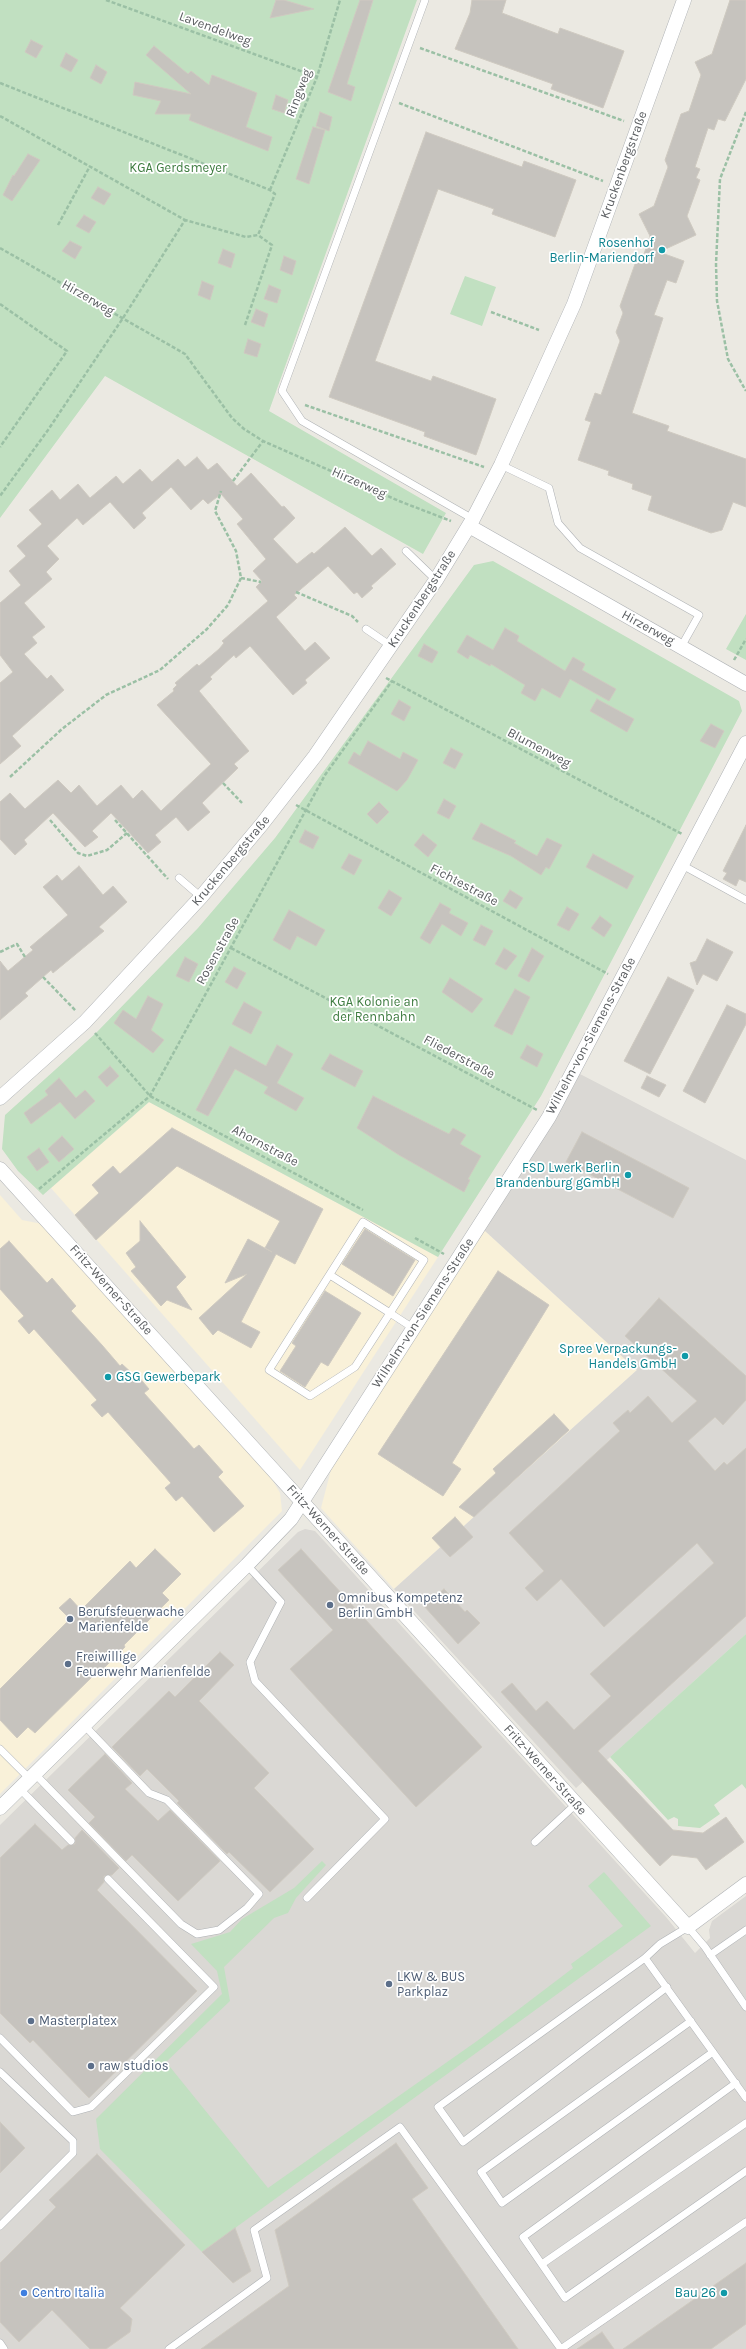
<!DOCTYPE html>
<html>
<head>
<meta charset="utf-8">
<style>
	body { margin:0 }
	canvas { display:block; background:#ebe9e2 }
</style>
</head>
<body>
<canvas width="746" height="2349"></canvas>
<script>
const c = document.querySelector('canvas').getContext('2d');
c.lineJoin = 'round';
function fillPath(path, color) { c.fillStyle = color; c.fill(path, 'evenodd'); }
const shape = rows => new Path2D(rows.map(r => 'M' + r).join(''));
function strokePath(path, color, width, dash) { c.strokeStyle = color; c.lineWidth = width; c.lineCap = dash ? 'butt' : 'round'; c.setLineDash(dash || []); c.stroke(path); }
function label(font, color, halo, rows, align = 'center') {
  c.font = font + ' Karla,sans-serif'; c.lineWidth = 3.5; c.setLineDash([]); c.textBaseline = 'middle'; c.strokeStyle = halo; c.fillStyle = color; for (const [text, x, y, turn = 0] of rows) {
    c.save(); c.translate(x, y); c.rotate((+turn || 0) * Math.PI / 180); c.textAlign = isNaN(turn) ? turn : align; if (halo) c.strokeText(text, 0, 0); c.fillText(text, 0, 0); c.restore();
  }
}
const commercial = shape([
	[149,1102,438,1257,300,1470,51,1188],
	[0,1195,22,1220,47,1225,270,1476,280,1493,282,1511,0,1794],
	[484,1230,637,1370,394,1589,321,1508,332,1466]
]);
const industrial = shape([
	[580,1074,746,1160,746,1634,576,1788,394,1589,637,1370,484,1230,556,1118],
	[305,1529,315,1531,666,1917,695,1953,710,1938,709,1930,712,1921,746,1896,746,2349,0,2349,0,1825,298,1532]
]);
const green = shape([
	[0,0,417,0,269,411,446,513,423,554,105,376,0,518],
	[465,276,496,287,482,326,450,314],
	[493,561,739,701,742,711,541,1096,438,1257,149,1102,43,1195,18,1171,2,1149,5,1115,96,1033,198,928,275,838,474,565],
	[746,614,746,660,726,649],
	[746,1634,746,1789,742,1784,714,1805,720,1814,700,1828,678,1826,678,1819,674,1817,668,1820,610,1757],
	[322,1861,326,1865,296,1898,288,1913,274,1918,224,1967,230,2001,166,2062,268,2188,477,2041,573,1968,571,1964,623,1926,588,1886,604,1872,651,1926,202,2252,100,2149,96,2119,222,1994,217,1971,191,1944,230,1932,242,1919,294,1888]
]);
const building = shape([
	[276,0,284,0,314,9,270,18,276,0],
	[360,0,373,0,347,84,355,87,351,101,328,92,360,0],
	[472,0,506,0,502,13,558,34,560,28,624,51,603,108,551,89,553,84,455,49,470,13,472,0],
	[730,0,746,0,746,79,725,121,718,119,714,130,708,128,695,167,700,169,696,178,700,180,687,216,696,235,659,252,684,261,676,283,667,280,654,315,663,318,632,413,669,426,667,431,746,459,746,507,733,502,722,530,711,533,648,510,652,496,632,489,633,484,608,475,609,471,578,460,591,422,585,420,595,393,601,395,620,341,616,332,623,313,620,306,635,264,642,260,650,236,639,214,654,206,668,167,665,160,681,114,689,111,701,75,695,62,712,54,730,0],
	[31,40,43,46,36,58,25,52,31,40],
	[154,46,188,74,191,71,209,85,212,75,257,93,246,127,272,137,268,151,189,120,191,114,155,114,161,101,133,95,135,82,191,94,146,55,154,46],
	[66,53,78,60,71,72,60,66,66,53],
	[96,65,107,72,101,84,90,78,96,65],
	[276,95,288,100,284,113,272,109,276,95],
	[320,112,332,117,329,131,316,126,320,112],
	[313,127,325,130,309,184,296,179,313,127],
	[426,132,522,167,524,161,576,180,555,237,492,214,494,209,438,189,375,361,431,381,433,376,496,399,476,455,424,436,425,432,329,397,426,132],
	[28,154,40,160,12,201,3,195,13,175,14,176,28,154],
	[98,187,111,194,104,205,91,198,98,187],
	[84,215,96,222,89,233,76,226,84,215],
	[70,241,82,247,75,259,62,251,70,241],
	[223,249,235,254,231,268,218,263,223,249],
	[284,256,296,261,292,275,280,270,284,256],
	[202,281,214,286,210,300,198,295,202,281],
	[269,285,281,290,277,303,264,299,269,285],
	[256,309,268,314,264,327,251,322,256,309],
	[248,339,261,344,257,357,244,353,248,339],
	[197,457,208,470,217,463,237,486,251,473,282,507,284,506,295,518,273,539,297,564,312,552,314,554,345,527,372,556,381,548,396,564,371,586,373,588,362,598,357,592,354,594,328,566,294,595,297,598,276,617,305,651,315,642,330,658,305,680,307,683,293,695,250,646,236,658,234,655,210,677,212,679,199,691,249,751,234,764,238,768,202,803,210,812,188,831,176,817,155,835,161,842,148,853,111,813,92,831,98,837,85,847,53,813,24,840,27,844,15,855,0,839,0,802,10,793,25,809,58,780,71,793,79,785,97,806,121,785,133,799,142,790,161,811,211,764,157,705,174,691,173,689,177,685,175,683,197,664,199,666,219,649,224,643,222,641,268,601,256,587,262,581,253,571,266,559,237,524,243,519,221,494,208,504,203,499,191,510,171,487,142,513,146,518,134,529,110,502,83,525,77,518,47,546,59,559,46,572,52,579,24,603,45,627,32,637,37,643,24,654,47,679,51,675,64,690,12,736,21,746,0,764,0,683,13,672,0,655,0,603,21,585,9,571,26,556,17,546,42,524,29,510,52,490,60,500,78,484,90,498,116,476,123,484,140,469,152,482,178,459,185,467,197,457],
	[505,628,519,636,517,641,565,671,573,657,585,664,582,670,616,689,609,701,570,679,560,698,542,688,535,701,521,693,525,685,491,664,490,666,470,655,468,659,457,652,467,635,493,650,505,628],
	[424,644,438,652,432,663,418,656,424,644],
	[597,699,634,719,627,732,590,711,597,699],
	[399,700,411,707,404,721,391,714,399,700],
	[711,724,724,731,715,748,700,741,711,724],
	[368,741,400,759,403,752,418,760,407,780,397,791,348,763,354,752,360,756,368,741],
	[451,748,463,754,455,769,443,763,451,748],
	[444,799,456,806,449,819,437,813,444,799],
	[379,802,389,812,377,824,367,814,379,802],
	[481,823,516,841,514,843,537,856,547,838,562,845,549,869,546,867,541,875,511,856,472,839,481,823],
	[746,825,746,882,739,879,736,886,723,879,727,873,723,871,746,825],
	[305,830,319,837,313,849,299,842,305,830],
	[423,834,437,845,428,857,414,845,423,834],
	[349,854,362,860,354,875,341,868,349,854],
	[593,854,634,876,627,889,586,867,593,854],
	[79,866,103,895,113,886,127,902,99,927,104,931,53,973,51,970,25,993,28,996,0,1020,0,961,8,971,33,950,30,947,68,915,43,887,57,875,62,881,79,866],
	[389,890,402,898,391,916,378,908,389,890],
	[510,890,523,898,516,909,503,901,510,890],
	[440,903,451,909,449,913,468,923,461,936,442,924,430,944,420,938,440,903],
	[567,907,579,914,569,931,557,925,567,907],
	[289,910,325,930,316,946,297,936,290,950,273,940,289,910],
	[600,916,612,925,604,937,591,928,600,916],
	[481,925,493,931,485,946,473,940,481,925],
	[707,939,733,952,717,981,703,974,697,985,690,963,696,961,707,939],
	[504,948,517,956,506,970,495,964,504,948],
	[532,948,544,956,529,982,518,976,532,948],
	[185,957,198,964,189,982,176,976,185,957],
	[234,967,246,973,237,989,225,982,234,967],
	[668,977,694,990,650,1074,624,1061,668,977],
	[450,978,483,999,472,1013,442,992,450,978],
	[515,989,530,997,512,1035,494,1026,515,989],
	[148,996,163,1004,151,1030,164,1040,153,1053,114,1023,123,1010,136,1019,148,996],
	[244,1002,262,1012,251,1034,232,1024,244,1002],
	[727,1005,746,1014,746,1024,705,1103,683,1091,727,1005],
	[277,1045,293,1054,277,1083,304,1098,296,1111,264,1093,268,1087,235,1069,208,1116,196,1110,230,1046,266,1066,277,1045],
	[527,1045,543,1054,537,1067,520,1058,527,1045],
	[330,1054,363,1071,355,1087,321,1069,330,1054],
	[110,1066,119,1076,107,1087,98,1077,110,1066],
	[647,1076,666,1085,659,1097,641,1088,647,1076],
	[59,1078,76,1098,85,1090,95,1101,75,1119,60,1102,31,1124,24,1113,48,1095,45,1091,59,1078],
	[373,1096,449,1134,453,1128,466,1135,460,1144,481,1156,468,1179,470,1180,464,1192,399,1155,357,1128,373,1096],
	[172,1128,323,1209,295,1264,276,1254,241,1322,260,1332,251,1348,218,1330,213,1335,199,1318,247,1274,225,1283,248,1239,272,1252,265,1248,280,1221,177,1166,96,1240,75,1215,99,1193,92,1185,113,1166,120,1174,172,1128],
	[582,1132,689,1188,673,1218,566,1162,582,1132],
	[62,1136,74,1149,59,1162,48,1149,62,1136],
	[39,1148,49,1162,37,1171,27,1157,39,1148],
	[140,1221,186,1277,176,1287,192,1310,167,1300,161,1306,131,1271,136,1267,126,1253,140,1241,140,1221],
	[365,1229,415,1260,393,1296,342,1264,365,1229],
	[9,1241,47,1283,52,1278,76,1306,71,1311,102,1345,120,1366,122,1364,135,1376,137,1375,149,1389,144,1393,194,1449,199,1445,223,1472,218,1477,244,1506,214,1532,182,1496,176,1501,165,1488,171,1483,108,1412,102,1417,91,1405,97,1400,34,1329,29,1334,18,1321,24,1316,0,1289,0,1249,9,1241],
	[498,1271,549,1305,452,1463,461,1469,443,1496,378,1454,498,1271],
	[325,1291,361,1313,328,1366,321,1362,305,1387,280,1371,296,1346,292,1343,325,1291],
	[659,1298,746,1376,746,1400,723,1425,715,1417,688,1441,715,1471,724,1462,727,1465,746,1448,746,1616,598,1751,673,1830,703,1833,726,1817,744,1842,706,1870,697,1858,672,1855,660,1866,501,1692,512,1683,536,1711,547,1701,574,1730,611,1696,590,1674,714,1563,697,1543,604,1627,561,1579,537,1601,525,1588,544,1571,509,1533,620,1431,613,1423,628,1410,630,1413,648,1396,672,1423,697,1401,625,1336,659,1298],
	[554,1414,569,1430,474,1517,459,1507,496,1473,493,1469,554,1414],
	[455,1517,473,1537,450,1557,432,1538,455,1517],
	[155,1549,181,1574,162,1593,169,1600,124,1645,125,1647,99,1673,97,1672,35,1733,28,1727,17,1738,0,1720,0,1689,70,1619,59,1608,70,1598,81,1610,130,1561,136,1568,155,1549],
	[301,1549,482,1747,416,1807,290,1669,333,1630,278,1570,301,1549],
	[444,1589,465,1612,467,1610,480,1623,458,1644,424,1606,444,1589],
	[220,1652,234,1665,199,1701,269,1773,254,1788,314,1849,270,1892,229,1852,227,1854,177,1803,179,1801,147,1769,140,1776,112,1747,169,1691,175,1697,220,1652],
	[105,1754,132,1783,125,1789,158,1821,170,1810,220,1861,178,1901,132,1855,126,1861,89,1823,95,1817,68,1790,105,1754],
	[35,1824,62,1850,68,1845,75,1844,75,1838,82,1830,119,1868,112,1875,104,1876,104,1882,97,1890,197,1991,89,2098,33,2040,30,2043,0,2013,0,1858,35,1824],
	[0,2122,25,2148,0,2173,0,2122],
	[396,2143,428,2188,412,2199,518,2349,201,2349,289,2286,275,2230,396,2143],
	[97,2154,185,2245,120,2308,132,2319,130,2332,106,2349,90,2349,52,2310,19,2342,0,2322,0,2263,56,2207,49,2200,97,2154],
	[235,2228,251,2271,233,2283,202,2252,235,2228],
	[746,2263,746,2324,711,2349,623,2349,746,2263],
	[602,2332,614,2349,577,2349,602,2332]
]);
const path = shape([
	[106,0,317,77],
	[420,48,624,121],
	[0,83,270,190,275,194,258,235,246,237,185,220],
	[399,103,603,181],
	[746,112,720,179,716,264,717,301,728,359,746,391],
	[0,116,185,220,123,318,48,430,0,496],
	[270,190,317,77,340,0],
	[58,225,90,166],
	[0,248,185,354,232,418,244,429,263,441,399,501,451,521],
	[0,304,67,351,0,447],
	[491,312,539,330],
	[245,325,272,245,258,235],
	[305,405,484,467],
	[233,481,263,441],
	[241,578,261,582],
	[296,592,352,616,358,622],
	[734,660,746,639],
	[386,678,682,834],
	[10,777,62,729,106,695,160,670,207,629,228,605,241,578,236,551,215,511,221,491],
	[223,783,242,803],
	[296,805,608,974],
	[50,820,78,853,87,856,107,850,127,833],
	[115,820,168,879],
	[231,948,537,1110],
	[0,952,17,944,25,957],
	[43,977,76,1011],
	[95,1033,150,1096,363,1210],
	[39,1189,150,1096,325,775,392,681],
	[415,1238,444,1254]
]);
const lane = shape([
	[425,0,282,391,302,421,473,519],
	[501,465,549,488,558,523,580,548,699,615,681,647],
	[406,551,436,580],
	[366,629,391,646],
	[682,865,746,900],
	[179,878,201,897],
	[330,1275,390,1313,424,1260,363,1222,269,1370,310,1396,355,1367,390,1313,413,1328],
	[247,1565,281,1602,250,1662,255,1681,385,1819,307,1898],
	[0,1749,30,1779],
	[35,1774,181,1924,197,1934,219,1930,247,1908,259,1894,167,1800,149,1793,84,1725],
	[20,1789,71,1841],
	[535,1842,576,1804],
	[710,1955,746,1930],
	[645,1958,746,2098],
	[667,1987,463,2142,438,2107,645,1958,660,1944,688,1927,705,1947,746,2007],
	[691,2021,481,2172,502,2203,713,2052],
	[0,2038,73,2112,91,2107,214,1987,108,1879],
	[0,2072,73,2141,73,2153,0,2226],
	[736,2083,523,2237,565,2298,746,2171],
	[542,2264,746,2123],
	[0,2343,4,2349],
	[169,2349,267,2278,254,2230,400,2127,561,2349],
	[561,2349,746,2222]
]);
const street = shape([
	[469,526,746,684],
	[0,1098,85,1022,201,897,262,824,315,756,436,580,473,519,501,465,574,304,684,0],
	[0,1169,688,1927,746,1884],
	[0,1808,247,1565,291,1519,549,1117,746,743]
]);
const markers = [
	[662,250,4,"#0f9aa8"],
	[628,1175,4,"#0f9aa8"],
	[685,1356,4,"#0f9aa8"],
	[108,1377,4,"#0f9aa8"],
	[330,1605,4,"#5c6f8a"],
	[70,1619,4,"#5c6f8a"],
	[68,1664,4,"#5c6f8a"],
	[389,1984,4,"#5c6f8a"],
	[31,2021,4,"#5c6f8a"],
	[91,2066,4,"#5c6f8a"],
	[24,2293,4,"#3f7fe0"],
	[724,2293,4,"#0f9aa8"]
];
const streetNames = [
	["Lavendelweg",215,29,20],
	["Ringweg",299,93,-69],
	["Kruckenbergstraße",624,165,-70],
	["Hirzerweg",88,298,30],
	["Hirzerweg",359,483,24],
	["Kruckenbergstraße",422,599,-57],
	["Hirzerweg",648,628,29],
	["Blumenweg",539,748,28],
	["Kruckenbergstraße",231,861,-50],
	["Fichtestraße",464,885,28],
	["Rosenstraße",218,951,-61],
	["Wilhelm-von-Siemens-Straße",591,1036,-62],
	["Fliederstraße",459,1057,28],
	["Ahornstraße",265,1146,28],
	["Fritz-Werner-Straße",111,1290,48],
	["Wilhelm-von-Siemens-Straße",423,1313,-57],
	["Fritz-Werner-Straße",328,1530,48],
	["Fritz-Werner-Straße",545,1770,48]
];
const parkNames = [
	["KGA Gerdsmeyer",178,168],
	["KGA Kolonie an",374,1002],
	["der Rennbahn",374,1017]
];
const cultureNames = [
	["Rosenhof",654,243],
	["Berlin-Mariendorf",654,258],
	["FSD Lwerk Berlin",620,1168],
	["Brandenburg gGmbH",620,1183],
	["Spree Verpackungs-",677,1349],
	["Handels GmbH",677,1364],
	["GSG Gewerbepark",116,1377,"left"],
	["Bau 26",716,2293]
];
const serviceNames = [
	["Omnibus Kompetenz",338,1598],
	["Berlin GmbH",338,1613],
	["Berufsfeuerwache",78,1612],
	["Marienfelde",78,1627],
	["Freiwillige",76,1657],
	["Feuerwehr Marienfelde",76,1672],
	["LKW & BUS",397,1977],
	["Parkplaz",397,1992],
	["Masterplatex",39,2021],
	["raw studios",99,2066]
];
const shopNames = [
	["Centro Italia",32,2293]
];
fillPath(commercial, '#f9f1d9');
fillPath(industrial, '#dad8d4');
fillPath(green, '#c1e0c1');
fillPath(building, '#c6c3be');
strokePath(building, '#cfcac1', 1);
strokePath(lane, '#afb2b5', 8);
strokePath(street, '#afb2b5', 15);
strokePath(path, '#9bc0a5', 2.5, [4, 2]);
strokePath(lane, '#fff', 7);
strokePath(street, '#fff', 14);
for (const [x, y, r, color] of markers) { const dot = new Path2D(); dot.arc(x, y, r, 0, 2 * Math.PI); c.fillStyle = color; c.fill(dot); strokePath(dot, '#fff', 1.5); }
label('13px', '#5a5d60', '#fff', streetNames);
label('13px', '#3e7c40', '#fff', parkNames);
label('13px', '#0d838f', '#fff', cultureNames, 'right');
label('13px', '#4e5e75', '#fff', serviceNames, 'left');
label('13px', '#366cbe', '#fff', shopNames, 'left');
</script>
</body>
</html>
